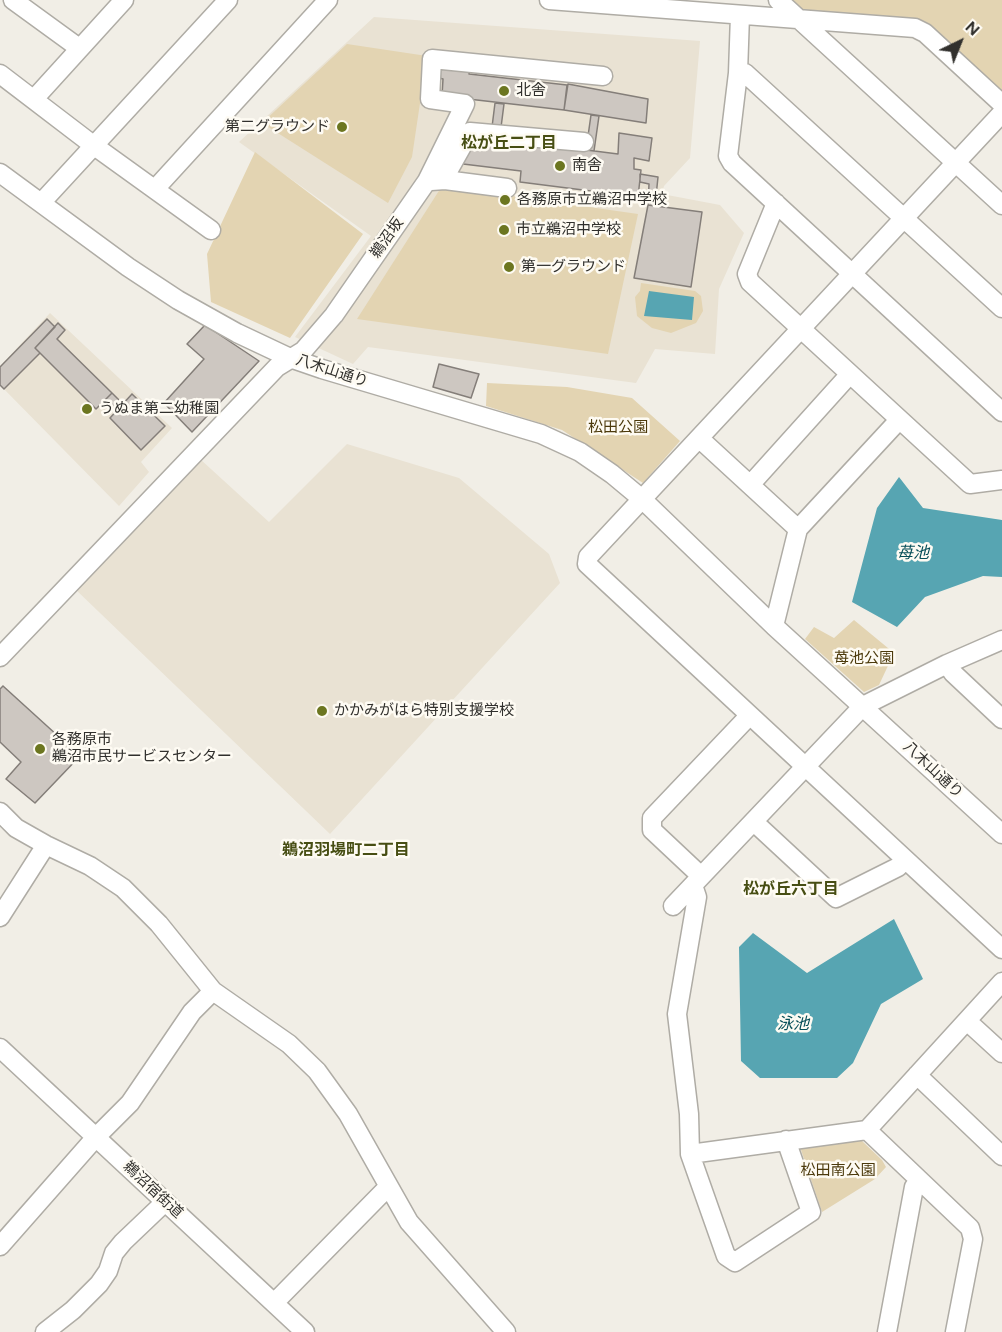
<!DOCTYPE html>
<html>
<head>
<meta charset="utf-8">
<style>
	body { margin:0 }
	#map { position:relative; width:1002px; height:1332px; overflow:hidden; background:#f1eee6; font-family:Figtree,sans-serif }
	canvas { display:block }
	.north { position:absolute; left:930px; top:12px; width:60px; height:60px; -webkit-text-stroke:4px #fefbf3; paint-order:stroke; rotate:43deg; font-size:16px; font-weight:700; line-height:24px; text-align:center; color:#31302d }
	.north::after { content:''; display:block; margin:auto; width:21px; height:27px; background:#31302d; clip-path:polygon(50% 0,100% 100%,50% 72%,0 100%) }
</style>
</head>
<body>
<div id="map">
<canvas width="1002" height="1332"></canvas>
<div class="north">N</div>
</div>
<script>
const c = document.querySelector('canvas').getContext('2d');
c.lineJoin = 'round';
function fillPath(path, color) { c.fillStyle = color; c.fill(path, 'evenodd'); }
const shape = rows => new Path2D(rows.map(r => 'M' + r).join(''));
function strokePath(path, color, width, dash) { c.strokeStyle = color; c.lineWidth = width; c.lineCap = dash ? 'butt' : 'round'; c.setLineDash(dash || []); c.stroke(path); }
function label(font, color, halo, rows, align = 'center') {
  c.font = font + ' Figtree,"Noto Sans JP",sans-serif'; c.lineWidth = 5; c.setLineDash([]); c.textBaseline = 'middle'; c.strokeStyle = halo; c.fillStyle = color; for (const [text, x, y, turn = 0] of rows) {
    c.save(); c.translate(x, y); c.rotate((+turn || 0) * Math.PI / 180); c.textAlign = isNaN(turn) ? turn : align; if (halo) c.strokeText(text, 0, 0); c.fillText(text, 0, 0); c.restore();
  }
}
const built = shape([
	[374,17,700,41,690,158,664,186,662,194,720,205,744,233,719,289,715,354,655,349,636,383,368,347,353,364,295,337,371,236,239,142],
	[50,313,172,428,141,462,149,472,119,506,0,385,0,366],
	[347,444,459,478,549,554,560,583,330,834,74,588,200,459,269,522]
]);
const green = shape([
	[785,0,1002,0,1002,95,929,27,800,16],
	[347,44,427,56,412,157,388,203,262,123],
	[255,152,363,234,290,338,211,302,207,254],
	[442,186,638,214,608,354,357,319],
	[641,283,695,291,701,296,703,311,696,323,671,333,652,328,637,316,635,297,640,291],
	[487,383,567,387,632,398,680,441,643,483,562,430,486,406],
	[854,620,894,653,879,685,864,692,805,639,814,627,834,638],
	[861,1140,882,1160,886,1167,875,1179,822,1212,800,1147]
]);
const water = shape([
	[649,291,694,297,692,320,644,316],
	[899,477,923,508,1002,520,1002,577,983,576,925,597,897,627,852,602,877,508],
	[894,919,923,979,881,1004,853,1063,837,1078,760,1078,741,1061,739,947,753,933,807,973]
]);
const building = shape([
	[435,62,471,64,469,74,567,85,564,110,442,96,443,79,435,77,435,62],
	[568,84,648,99,646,123,564,110,568,84],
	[495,103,504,104,499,143,490,143,495,103],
	[591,115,599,116,594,151,586,150,591,115],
	[619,133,652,138,649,161,634,158,634,169,641,170,638,197,520,182,521,171,463,164,466,141,524,142,618,154,619,133],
	[640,174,658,177,655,206,648,205,649,184,640,182,640,174],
	[648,205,702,212,691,287,634,278,648,205],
	[47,319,55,327,35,348,40,353,4,389,0,385,0,367,47,319],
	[58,323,65,330,57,339,112,393,96,409,35,348,58,323],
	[205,325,259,361,192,432,164,403,204,359,187,344,205,325],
	[439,364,479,374,471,398,433,387,439,364],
	[112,393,123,404,116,411,105,400,112,393],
	[132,394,165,426,141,450,110,418,132,394],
	[3,686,80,756,35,803,6,779,21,762,0,742,0,689,3,686]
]);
const minor = shape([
	[13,0,79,48],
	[549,0,915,28,925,33,1002,104],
	[778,0,1002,205],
	[740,15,738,73,728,156,732,163,1002,412],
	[738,73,745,73,1002,308],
	[0,74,93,145,211,230],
	[34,99,124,0],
	[1002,113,588,557,587,564,1002,949],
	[0,173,128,267,178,300,237,333,290,358,322,369,541,434,580,452,612,474,642,499,774,626,1002,834],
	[443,180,470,132,584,142],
	[431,181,445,180,507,188],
	[155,189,328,0],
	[41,203,228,0],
	[776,203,747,274,750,282,970,484,1002,480],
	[700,439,798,529,899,420],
	[750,485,850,374],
	[774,626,798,529],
	[0,657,277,367,303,351,334,315,427,181,465,104,430,99,432,59,603,76],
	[947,664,953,673,1002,719],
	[0,812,16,828,46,845,90,866,123,888,159,924,213,991,289,1044,317,1071,348,1114,409,1222,506,1332],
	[754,822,836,898,898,867,905,860],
	[701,876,652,830,652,818,749,716],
	[693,885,697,897,677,1014,689,1114,690,1154,726,1256,735,1262,811,1212,786,1140],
	[673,906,863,706,947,664,1002,640],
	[0,917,46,845],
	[967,1021,1002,1053],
	[0,1048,305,1332],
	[917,1075,1002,1156],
	[867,1130,970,1228,973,1239,955,1332],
	[690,1154,867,1130,1002,982],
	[0,1246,96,1137,130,1103,192,1012,213,991],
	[274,1303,388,1187],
	[45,1332,73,1310,99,1284,108,1271,114,1253,123,1242,165,1202],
	[887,1332,914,1187,919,1181]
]);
const markers = [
	[504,91,6,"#6c7620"],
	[342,127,6,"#6c7620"],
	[560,166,6,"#6c7620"],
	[505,200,6,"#6c7620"],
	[504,230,6,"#6c7620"],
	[509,267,6,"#6c7620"],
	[87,409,6,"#6c7620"],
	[322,711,6,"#6c7620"],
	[40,749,6,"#6c7620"]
];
const poiNames = [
	["北舎",516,91],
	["第二グラウンド",330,127,"right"],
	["南舎",572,166],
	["各務原市立鵜沼中学校",517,200],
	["市立鵜沼中学校",516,230],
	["第一グラウンド",521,267],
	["うぬま第二幼稚園",99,409],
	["かかみがはら特別支援学校",334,711],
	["各務原市",52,740],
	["鵜沼市民サービスセンター",52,757]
];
const streetNames = [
	["鵜沼坂",387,238,-55],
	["八木山通り",332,371,18],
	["八木山通り",933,770,43],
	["鵜沼宿街道",153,1190,43]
];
const parkNames = [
	["松田公園",618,428],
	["苺池公園",864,659],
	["松田南公園",838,1171]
];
const neighbourhoodNames = [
	["松が丘二丁目",509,143],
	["鵜沼羽場町二丁目",346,850],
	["松が丘六丁目",791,889]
];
const waterNames = [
	["苺池",913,553],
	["泳池",793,1024]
];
fillPath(built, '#e9e2d3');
fillPath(green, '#e3d4b2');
fillPath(water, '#57a5b2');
fillPath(building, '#cdc7c1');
strokePath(building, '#847e79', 1.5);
strokePath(minor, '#afaca5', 21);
strokePath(minor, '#fff', 18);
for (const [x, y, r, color] of markers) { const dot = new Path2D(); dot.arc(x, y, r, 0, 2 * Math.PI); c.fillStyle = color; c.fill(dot); strokePath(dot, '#fefbf3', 2); }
label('15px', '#31302d', '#fefbf3', poiNames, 'left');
label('15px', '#31302d', '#fefbf3', streetNames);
label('15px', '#4c3a0c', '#fefbf3', parkNames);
label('bold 16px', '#474e13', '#fefbf3', neighbourhoodNames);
label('italic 16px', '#064e58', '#fefbf3', waterNames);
</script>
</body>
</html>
